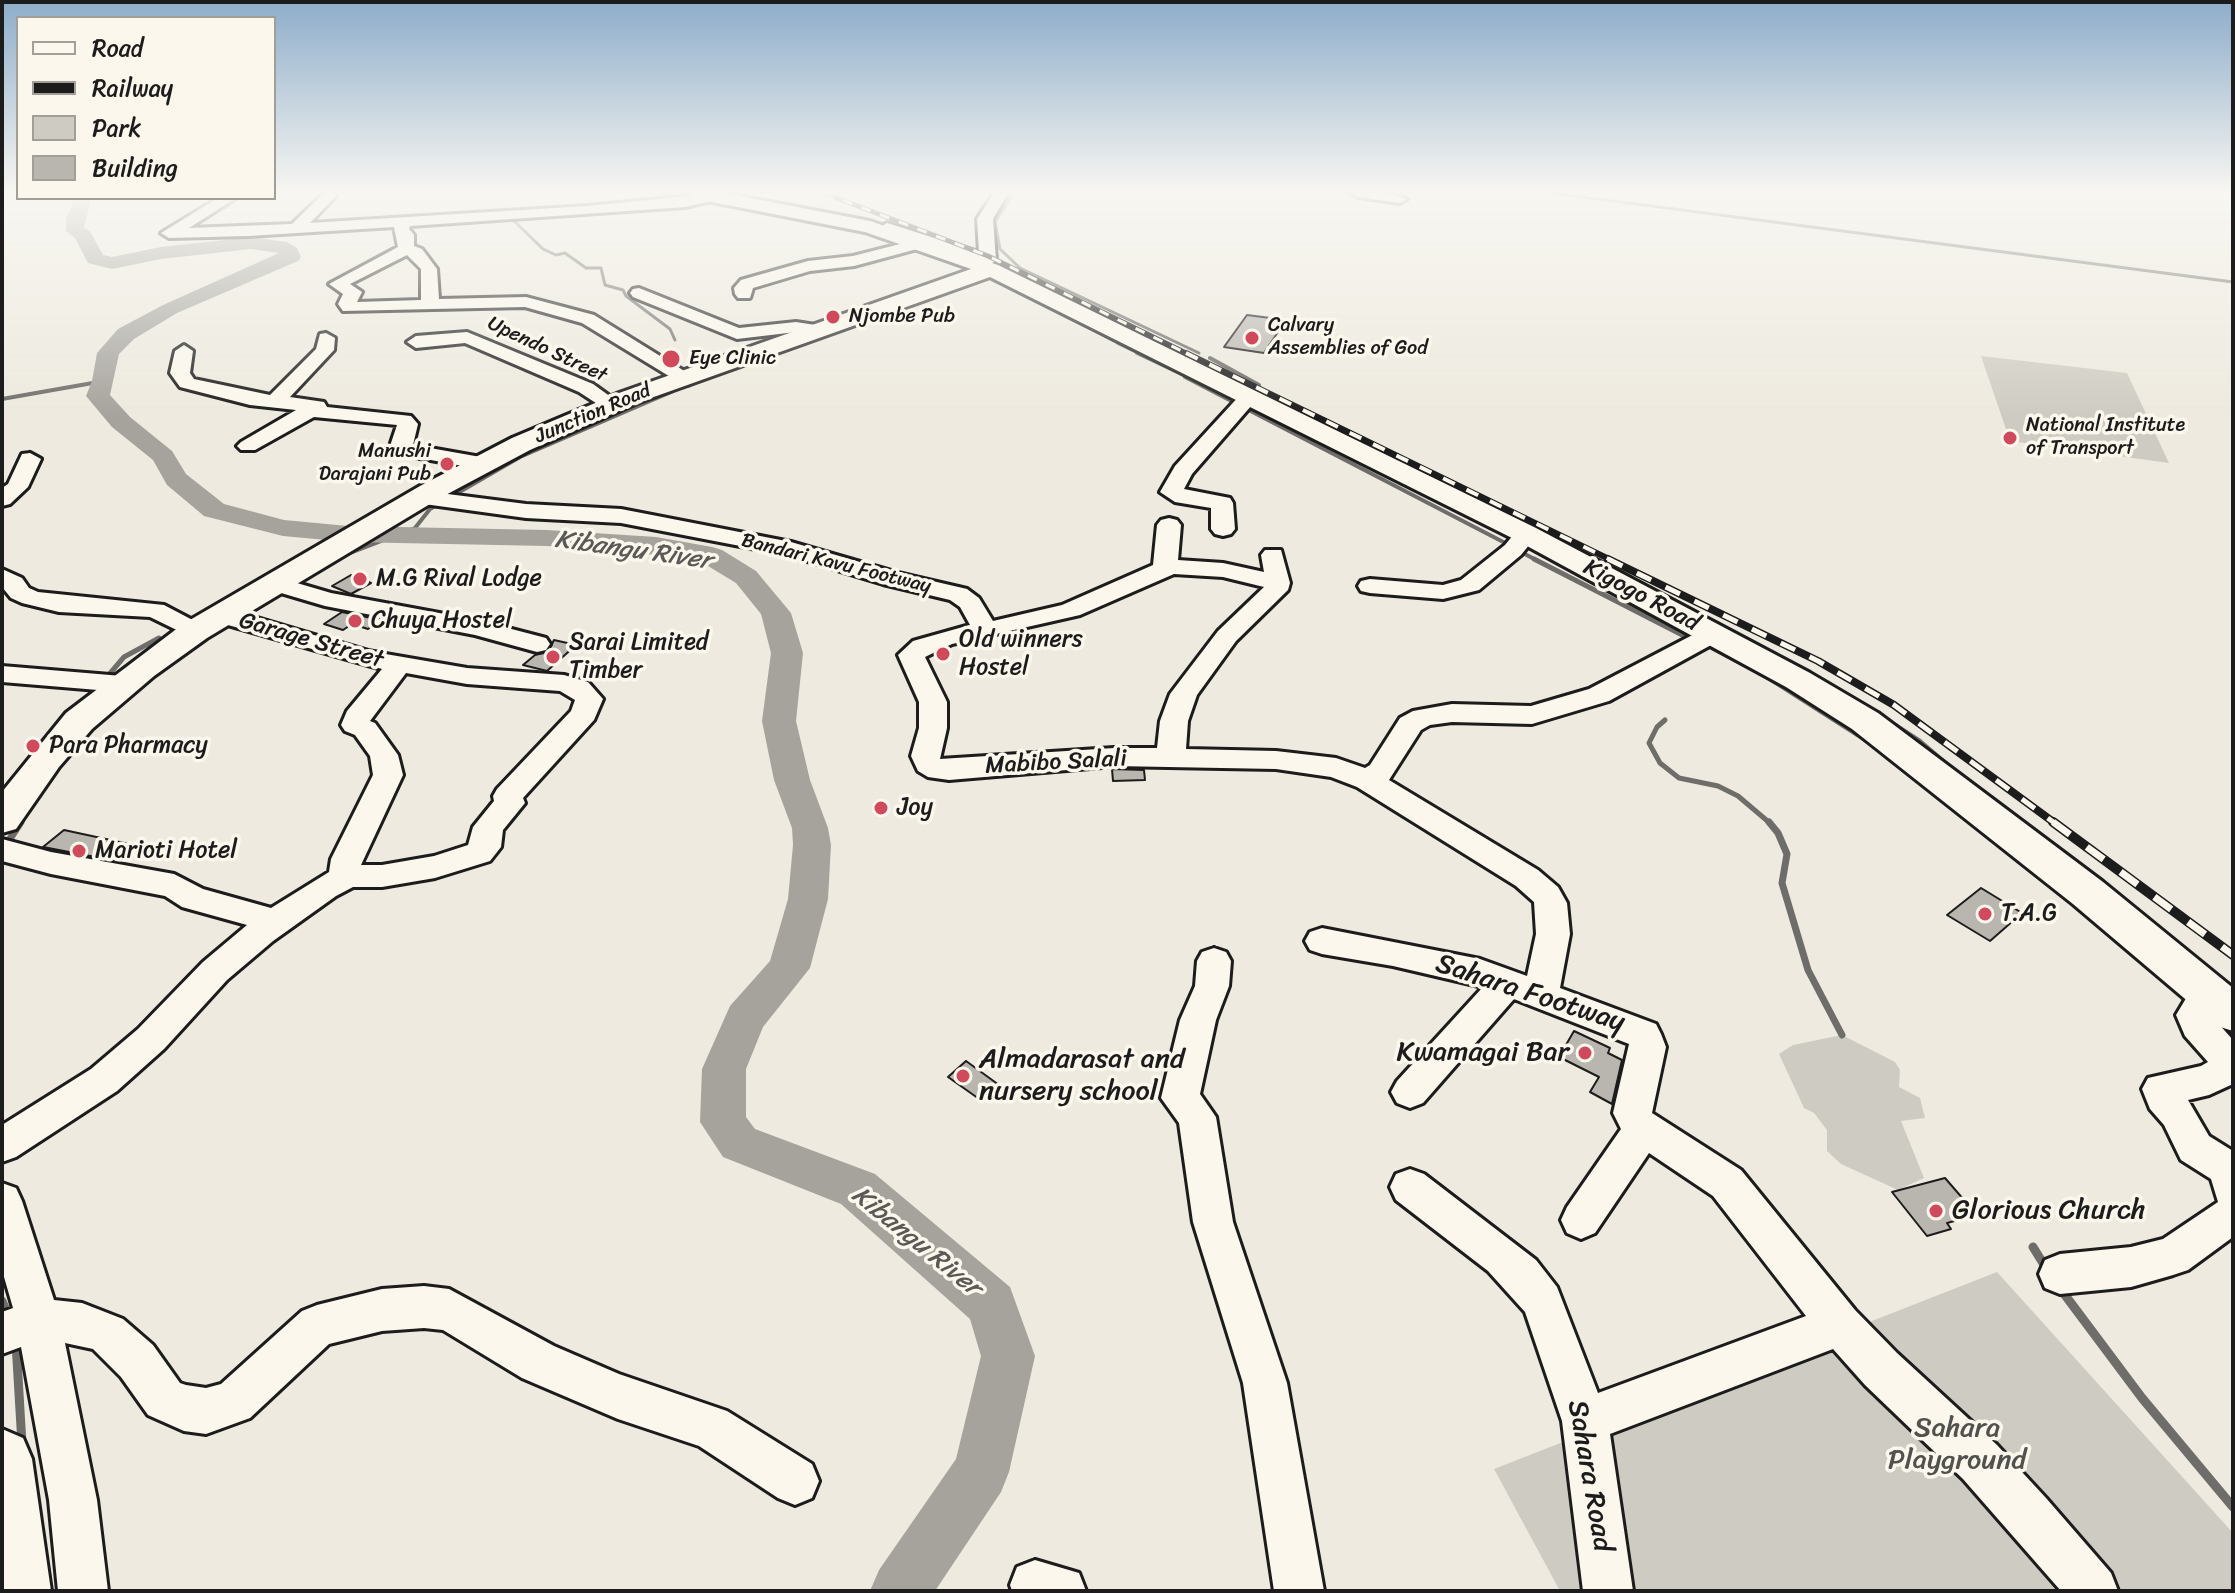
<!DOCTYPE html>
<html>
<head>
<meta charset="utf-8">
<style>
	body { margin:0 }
	#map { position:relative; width:2235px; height:1593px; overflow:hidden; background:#eeeadf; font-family:Sriracha,sans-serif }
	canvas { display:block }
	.frame { position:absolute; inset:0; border:4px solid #1c1c1c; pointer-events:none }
	.legend { position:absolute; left:16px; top:16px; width:260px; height:184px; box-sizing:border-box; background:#fbf7ec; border:2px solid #a29f99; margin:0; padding:10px 14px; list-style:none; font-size:24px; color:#1c1c1c }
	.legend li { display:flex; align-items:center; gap:16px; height:40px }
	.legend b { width:40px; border:2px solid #a29f99 }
</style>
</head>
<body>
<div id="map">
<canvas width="2235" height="1593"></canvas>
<div class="frame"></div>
<ul class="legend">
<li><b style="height:10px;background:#fbf7ec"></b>Road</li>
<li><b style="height:10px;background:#1c1c1c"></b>Railway</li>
<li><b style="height:22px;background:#ceccc2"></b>Park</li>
<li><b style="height:22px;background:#b9b6af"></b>Building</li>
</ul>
</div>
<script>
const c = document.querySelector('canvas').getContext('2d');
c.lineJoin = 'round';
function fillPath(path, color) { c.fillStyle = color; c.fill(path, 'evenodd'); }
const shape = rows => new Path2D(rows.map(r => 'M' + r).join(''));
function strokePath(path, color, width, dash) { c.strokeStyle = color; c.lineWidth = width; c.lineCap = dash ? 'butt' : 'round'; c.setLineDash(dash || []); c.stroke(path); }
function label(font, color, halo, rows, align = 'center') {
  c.font = font + ' Sriracha,sans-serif'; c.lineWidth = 7; c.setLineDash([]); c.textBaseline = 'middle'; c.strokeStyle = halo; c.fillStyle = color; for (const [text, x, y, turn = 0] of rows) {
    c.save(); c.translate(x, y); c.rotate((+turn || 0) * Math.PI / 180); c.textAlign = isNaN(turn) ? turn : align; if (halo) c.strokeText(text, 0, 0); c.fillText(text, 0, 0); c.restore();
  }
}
const green = shape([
	[1981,356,2127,373,2169,463,2010,441],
	[1842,1035,1895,1062,1900,1070,1899,1087,1920,1098,1925,1118,1901,1121,1924,1178,1898,1190,1841,1164,1827,1151,1827,1130,1814,1113,1804,1108,1779,1054,1793,1045],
	[1997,1272,2233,1533,2233,1591,1560,1591,1494,1469]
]);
const streamFar4 = shape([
	[659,193,687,198],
	[1014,193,995,222,1000,249,1020,268,1199,353],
	[1552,193,2233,282],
	[512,219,543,249,556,255,565,253,586,268,601,268,605,285,623,290,626,296,670,329,675,340],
	[842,227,889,240],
	[1057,310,1114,341],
	[1117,343,1142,355]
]);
const streamFar3 = shape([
	[1137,353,1184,375],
	[1210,358,1259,385],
	[1185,377,1511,546],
	[688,386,704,379],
	[2,399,104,381],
	[1523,553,1538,561],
	[345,555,415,528,430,509,520,457,671,392]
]);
const streamFar2 = shape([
	[1534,559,1694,641],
	[1707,645,1764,675,1872,744],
	[106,678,124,657,159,638],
	[1881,716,1918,740,1952,769],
	[1665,720,1657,727,1649,743,1660,763,1679,778,1718,786,1738,796,1771,824],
	[19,824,26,814]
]);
const streamFar1 = shape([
	[1769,822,1778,833,1787,854,1782,883,1808,970,1842,1035],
	[2,851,21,822]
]);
const stream = shape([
	[2033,1247,2046,1268],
	[2059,1287,2142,1398,2233,1507],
	[2,1301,7,1312],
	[16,1343,22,1444]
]);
const river = shape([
	[67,198,91,198,84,228,90,231,103,255,112,257,161,247,251,237,287,242,297,248,301,257,298,261,177,313,134,339,119,354,110,395,130,417,172,451,186,474,224,504,284,520,348,526,547,530,656,537,712,547,722,550,756,571,791,613,803,653,796,721,810,780,828,828,831,845,828,899,810,968,763,1027,746,1069,746,1117,755,1129,875,1174,1010,1287,1035,1356,1009,1472,1001,1492,935,1591,870,1591,879,1570,956,1459,981,1356,970,1319,841,1204,723,1157,700,1122,702,1069,730,1006,770,961,788,899,793,845,792,828,774,780,762,721,771,653,761,614,736,583,703,563,656,555,547,546,348,542,283,536,204,516,167,485,153,460,112,427,86,396,92,381,97,353,118,329,163,305,279,253,251,249,161,259,112,269,88,263,75,238,66,231,66,219,73,203,67,198]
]);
const building = shape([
	[1247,315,1286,320,1264,353,1224,347,1247,315],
	[351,575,371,583,351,594,332,586,351,575],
	[342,612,381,620,368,629,352,624,343,630,324,624,342,612],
	[554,640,576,645,547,671,523,665,535,655,548,652,554,640],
	[1112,769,1144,770,1145,780,1113,781,1112,769],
	[64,830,129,844,111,860,43,847,64,830],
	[1981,888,2022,913,1990,941,1947,915,1981,888],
	[1574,1031,1610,1048,1608,1053,1622,1060,1612,1104,1590,1092,1599,1077,1559,1057,1574,1031],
	[966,1061,999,1085,982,1101,948,1077,966,1061],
	[1945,1178,1977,1215,1947,1223,1951,1229,1927,1236,1892,1192,1945,1178]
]);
const minor = shape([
	[324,193,334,193,336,196,310,223,587,206,720,193,720,199,685,207,410,226,409,229,414,235,414,246,422,249,437,269,439,299,526,297,594,315,694,377,691,381,677,381,582,323,525,307,343,311,338,304,343,294,329,284,398,247,394,227,248,236,169,238,161,233,218,198,236,198,189,228,292,224,324,193],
	[407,255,421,269,421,300,357,302,362,292,350,284,407,255],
	[994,193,1008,193,993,219,996,260,986,268,974,268,972,265,975,261,928,246,854,266,810,271,753,288,750,298,738,298,735,294,734,288,741,280,808,261,853,256,912,241,882,231,879,228,887,223,979,252,977,219,994,193],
	[1351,193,1387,193,1407,199,1400,203,1358,197,1351,193],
	[639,288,739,328,796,322,822,326,825,330,816,335,796,332,737,339,633,297,630,293,633,289,639,288],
	[467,332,593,384,622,405,619,409,605,409,579,392,465,343,416,348,407,342,416,336,467,332],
	[326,333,335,338,334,350,290,397,324,402,327,407,411,416,418,424,413,445,492,459,495,464,492,469,484,470,399,454,390,446,397,425,314,417,255,450,241,450,237,446,241,442,296,410,250,405,180,387,170,373,175,351,184,345,193,351,190,373,194,379,270,395,316,349,320,334,326,333],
	[1248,392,1258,398,1192,474,1184,489,1230,498,1233,503,1235,529,1231,534,1223,536,1215,534,1211,529,1211,508,1175,502,1160,492,1175,466,1241,394,1248,392],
	[30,453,41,459,28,487,10,504,2,506,2,488,8,484,22,454,30,453],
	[432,492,526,504,621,509,791,542,898,573,967,589,979,598,993,621,1062,605,1153,565,1157,525,1161,520,1169,518,1177,520,1181,525,1178,560,1223,563,1264,572,1261,555,1265,550,1281,550,1290,583,1288,590,1236,641,1197,695,1188,721,1186,749,1276,751,1336,758,1365,768,1370,765,1400,718,1413,711,1452,704,1531,706,1589,689,1704,629,1722,629,1726,634,1722,639,1609,701,1532,724,1452,722,1430,725,1421,730,1389,780,1538,870,1558,887,1567,903,1570,934,1560,988,1656,1024,1661,1034,1666,1047,1652,1113,1741,1170,1855,1310,1897,1353,1997,1445,2046,1498,2111,1573,2118,1591,2061,1591,1963,1479,1865,1385,1833,1349,1610,1434,1633,1591,1583,1591,1562,1421,1525,1312,1488,1271,1396,1200,1390,1187,1396,1174,1410,1169,1424,1174,1536,1260,1557,1287,1598,1393,1806,1316,1713,1196,1649,1153,1595,1233,1581,1239,1567,1233,1561,1220,1567,1207,1621,1129,1613,1113,1629,1044,1514,999,1423,1103,1410,1108,1397,1103,1391,1092,1397,1081,1483,987,1393,966,1322,954,1310,950,1305,941,1310,932,1322,928,1480,959,1527,976,1536,934,1534,902,1516,886,1357,787,1331,777,1276,769,1114,766,949,780,928,777,918,771,911,756,919,728,919,702,898,655,913,641,970,625,960,607,950,600,883,584,787,555,621,523,526,518,424,504,421,499,432,492],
	[1174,574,1223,577,1264,587,1218,631,1170,694,1160,721,1157,748,1114,748,940,759,947,728,947,702,925,657,952,644,1080,615,1174,574],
	[1526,527,1534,529,1538,534,1534,539,1521,555,1479,590,1443,599,1370,593,1361,591,1358,586,1361,581,1370,579,1443,585,1461,580,1505,545,1518,529,1526,527],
	[2,569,22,578,29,588,38,592,164,605,204,626,208,631,204,636,195,639,150,617,59,612,22,603,11,598,2,587,2,569],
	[280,578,331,593,477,620,546,638,550,644,546,650,537,652,475,635,325,606,271,590,268,585,271,580,280,578],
	[223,608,368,651,467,668,564,675,588,682,603,699,594,720,523,798,525,803,503,830,501,847,490,861,435,878,382,887,353,887,336,896,273,941,227,980,164,1049,117,1091,16,1157,2,1162,2,1125,91,1069,138,1029,203,962,247,925,182,907,165,896,51,874,2,861,2,839,51,852,174,874,203,889,271,908,329,872,331,859,373,775,370,756,355,735,345,731,341,725,347,711,382,669,214,621,210,616,214,611,223,608],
	[406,673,467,684,560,691,575,700,571,711,497,789,493,796,494,801,473,827,468,845,434,856,382,865,361,865,403,775,398,755,375,723,370,721,406,673],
	[2,666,122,676,132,678,136,684,132,690,122,692,2,682,2,666],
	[1214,948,1226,952,1231,961,1229,986,1216,1020,1200,1094,1216,1117,1233,1222,1287,1383,1324,1591,1274,1591,1243,1383,1193,1222,1179,1123,1161,1098,1180,1020,1195,986,1197,961,1202,952,1214,948],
	[2221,989,2233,993,2233,1013,2217,1022,2233,1040,2233,1084,2209,1095,2188,1100,2209,1136,2233,1151,2233,1237,2188,1270,2173,1275,2131,1287,2060,1294,2045,1288,2039,1274,2045,1260,2060,1254,2131,1247,2163,1239,2218,1202,2211,1179,2181,1160,2164,1125,2150,1109,2142,1089,2148,1078,2201,1066,2208,1062,2185,1036,2176,1015,2188,995,2221,989],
	[2,1183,16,1188,22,1201,54,1300,82,1303,123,1319,153,1345,180,1383,186,1385,206,1388,221,1384,302,1311,317,1305,382,1289,424,1286,449,1289,554,1346,619,1374,727,1411,812,1464,819,1481,812,1498,795,1505,778,1498,699,1446,618,1419,522,1378,443,1330,424,1328,382,1331,329,1344,250,1418,206,1434,184,1431,148,1415,121,1377,93,1349,65,1343,97,1500,108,1591,58,1591,49,1500,21,1347,2,1354,2,1312,13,1308,2,1270,2,1183],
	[1035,1560,1079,1573,1086,1591,1012,1591,1010,1585,1017,1567,1035,1560]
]);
const major = shape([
	[688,193,724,193,870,221,998,265,1536,528,1810,673,1878,713,2103,882,2233,988,2233,1031,2217,1026,2073,904,1852,729,1786,687,1516,540,990,277,637,403,530,450,440,498,207,638,154,676,92,729,59,767,16,829,2,833,2,792,66,713,183,624,420,486,512,438,619,393,971,269,865,232,697,199,688,193],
	[2,1429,23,1438,32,1459,51,1591,2,1591,2,1429]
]);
const railFar3 = shape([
	[824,193,988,256,1190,355]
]);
const railFar2 = shape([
	[1186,353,1613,561]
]);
const railFar1 = shape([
	[1608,559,1818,661,1894,705,2056,824]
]);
const rail = shape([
	[2053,822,2233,955]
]);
const markers = [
	[833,317,8,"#d1495b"],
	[1252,338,8,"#d1495b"],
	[671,359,10,"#d1495b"],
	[2010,438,8,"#d1495b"],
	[447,464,8,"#d1495b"],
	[360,579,8,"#d1495b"],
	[355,621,8,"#d1495b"],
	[943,654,8,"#d1495b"],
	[553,657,8,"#d1495b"],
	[33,746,8,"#d1495b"],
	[881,808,8,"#d1495b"],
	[79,851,8,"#d1495b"],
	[1985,914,8,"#d1495b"],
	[1585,1053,8,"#d1495b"],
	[963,1076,8,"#d1495b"],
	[1936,1211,8,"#d1495b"]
];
const farPoinames = [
	["Njombe Pub",849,317],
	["Calvary",1268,326],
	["Assemblies of God",1268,349],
	["Eye Clinic",689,359],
	["National Institute",2026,426],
	["of Transport",2026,449],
	["Manushi",431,452,"right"],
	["Darajani Pub",431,475,"right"]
];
const farStreetnames = [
	["Upendo Street",547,350,25],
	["Junction Road",593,414,-23],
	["Bandari Kavu Footway",836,564,14]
];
const poiNames = [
	["M.G Rival Lodge",376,579],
	["Chuya Hostel",371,621],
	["Old winners",959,640],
	["Hostel",959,668],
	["Sarai Limited",569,643],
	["Timber",569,671],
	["Para Pharmacy",49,746],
	["Joy",897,808],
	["Marioti Hotel",95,851],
	["T.A.G",2001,914]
];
const streetNames = [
	["Kigogo Road",1641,596,28],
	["Garage Street",311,641,16],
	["Mabibo Salali",1056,763,-3]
];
const waterNames = [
	["Kibangu River",633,551,8],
	["Kibangu River",916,1242,39]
];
const nearStreetnames = [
	["Sahara Footway",1530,994,18],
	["Sahara Road",1589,1476,80]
];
const nearPoinames = [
	["Kwamagai Bar",1569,1053,"right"],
	["Almadarasat and",979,1060],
	["nursery school",979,1092],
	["Glorious Church",1952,1211]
];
const nearParknames = [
	["Sahara",1957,1429],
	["Playground",1957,1461]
];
fillPath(green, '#ceccc2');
strokePath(streamFar4, '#6f6d69', 3);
strokePath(streamFar3, '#6f6d69', 4);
strokePath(streamFar2, '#6f6d69', 5);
strokePath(streamFar1, '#6f6d69', 7);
strokePath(stream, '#6f6d69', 9);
fillPath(river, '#a6a39d');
fillPath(building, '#b9b6af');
strokePath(building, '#1c1c1c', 2);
strokePath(minor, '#1c1c1c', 6);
strokePath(major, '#1c1c1c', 6);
fillPath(minor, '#fbf7ec');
fillPath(major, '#fbf7ec');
strokePath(railFar3, '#1c1c1c', 5);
strokePath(railFar2, '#1c1c1c', 6);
strokePath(railFar1, '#1c1c1c', 8);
strokePath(rail, '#1c1c1c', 10);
strokePath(railFar3, '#fbf7ec', 3, [10]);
strokePath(railFar2, '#fbf7ec', 4, [13]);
strokePath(railFar1, '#fbf7ec', 5, [16]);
strokePath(rail, '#fbf7ec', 7, [21]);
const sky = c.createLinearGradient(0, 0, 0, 416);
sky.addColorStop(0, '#8dadca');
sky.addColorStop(0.46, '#f7f6f1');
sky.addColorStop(1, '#f7f6f100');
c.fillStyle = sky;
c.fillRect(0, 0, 2235, 416);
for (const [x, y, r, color] of markers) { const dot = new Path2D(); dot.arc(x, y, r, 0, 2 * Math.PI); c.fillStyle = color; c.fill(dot); strokePath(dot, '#fbf7ec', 3); }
label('20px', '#1c1c1c', '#fbf7ec', farPoinames, 'left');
label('20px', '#1c1c1c', '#fbf7ec', farStreetnames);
label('24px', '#1c1c1c', '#fbf7ec', poiNames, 'left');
label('24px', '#1c1c1c', '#fbf7ec', streetNames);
label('italic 26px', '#5a5956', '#fbf7ec', waterNames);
label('28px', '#1c1c1c', '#fbf7ec', nearStreetnames);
label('28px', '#1c1c1c', '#fbf7ec', nearPoinames, 'left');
label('28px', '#51514e', '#fbf7ec', nearParknames);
</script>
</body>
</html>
